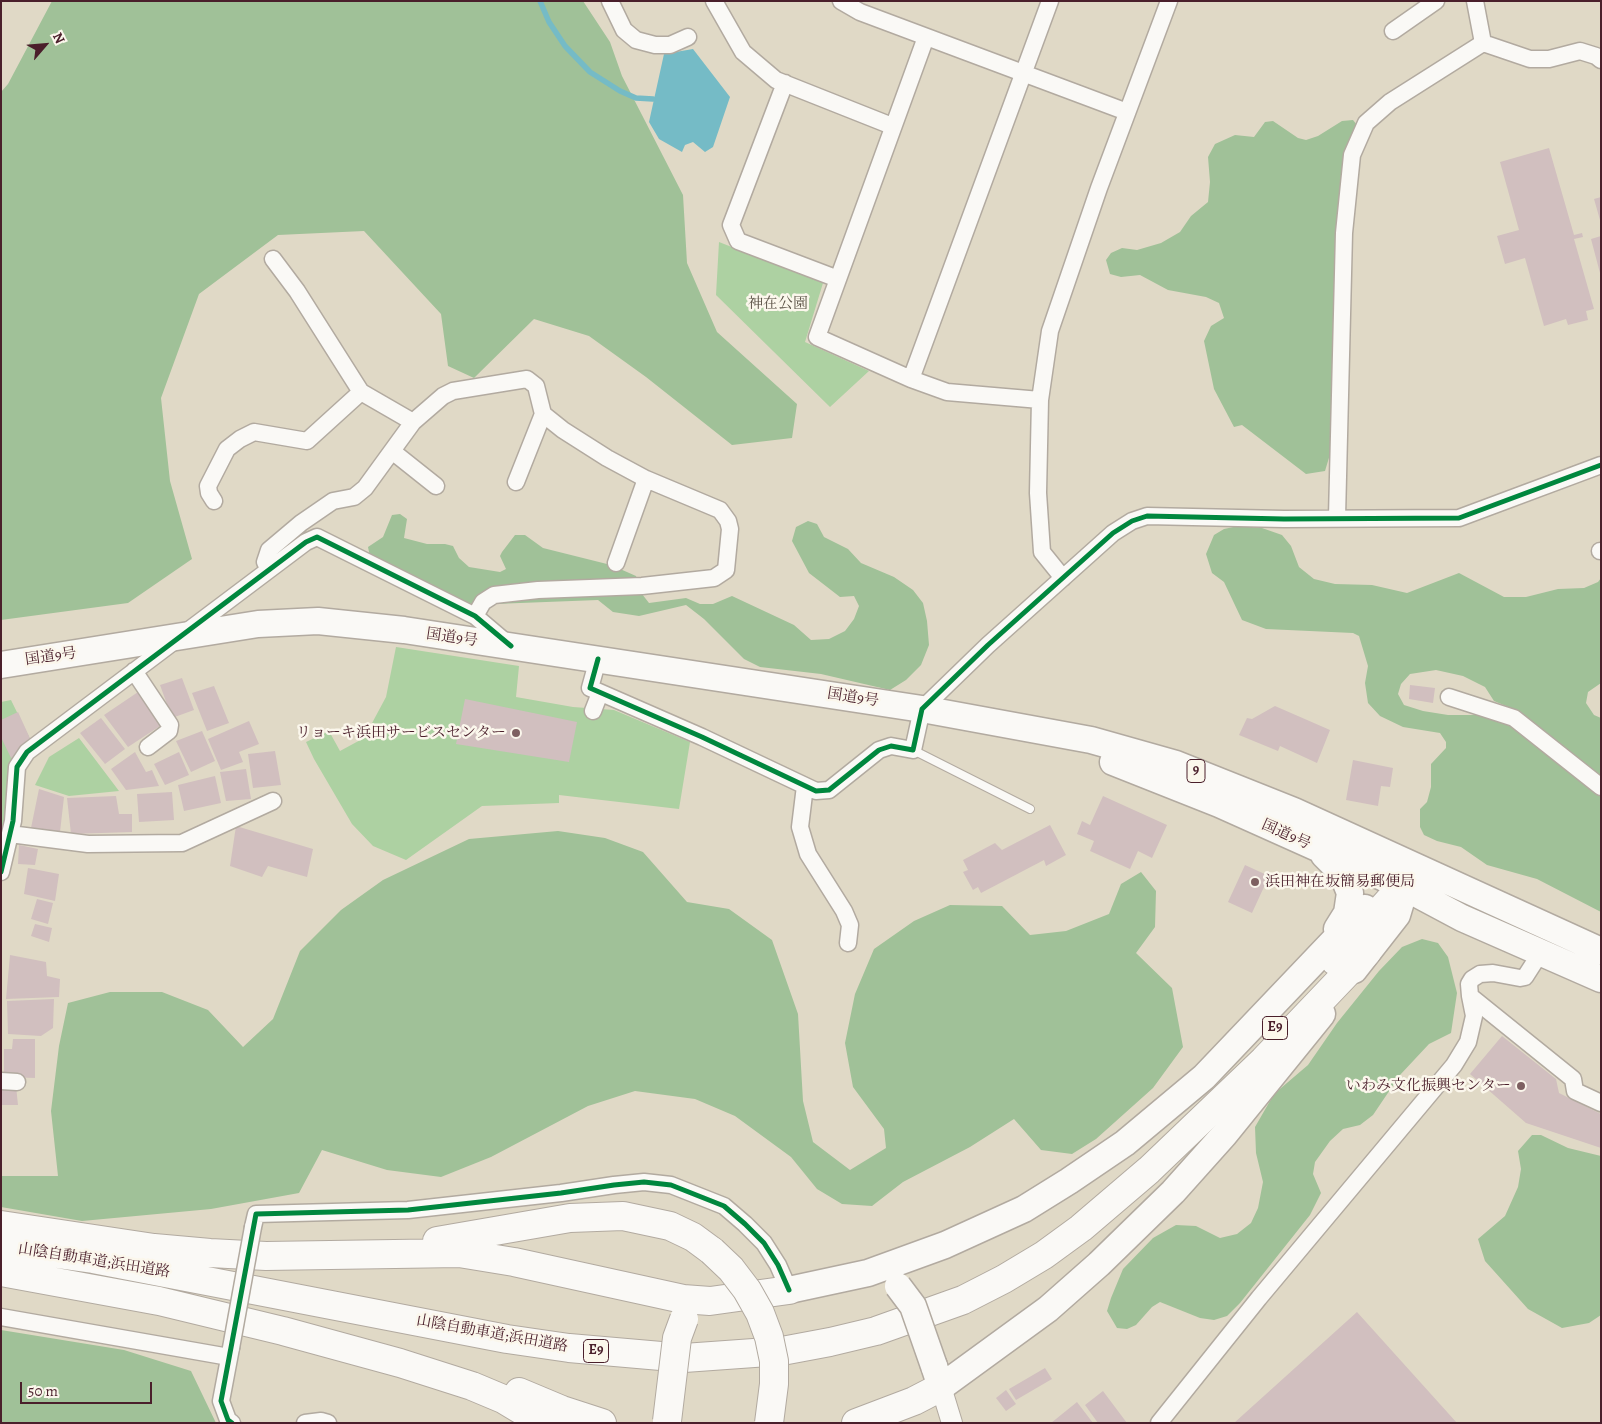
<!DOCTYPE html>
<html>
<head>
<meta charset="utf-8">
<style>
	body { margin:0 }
	#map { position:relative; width:1602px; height:1424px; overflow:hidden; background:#e0d9c6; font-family:Alegreya,serif }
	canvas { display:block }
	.frame { position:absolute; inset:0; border:2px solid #4a1f2b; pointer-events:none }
	.north { position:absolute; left:20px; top:20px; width:50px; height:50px; -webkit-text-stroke:4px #fbf7ec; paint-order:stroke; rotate:63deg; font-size:14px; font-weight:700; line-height:20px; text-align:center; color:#4a1f2b }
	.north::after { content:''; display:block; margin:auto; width:18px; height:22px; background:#4a1f2b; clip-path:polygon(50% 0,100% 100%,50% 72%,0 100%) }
	.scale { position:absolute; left:20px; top:1382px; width:132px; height:22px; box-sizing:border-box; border:2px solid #4a1f2b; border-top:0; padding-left:6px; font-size:15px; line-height:18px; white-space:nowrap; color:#4a1f2b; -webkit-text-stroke:4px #fbf7ec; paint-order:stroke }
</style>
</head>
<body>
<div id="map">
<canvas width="1602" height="1424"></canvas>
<div class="frame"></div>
<div class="north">N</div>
<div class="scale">50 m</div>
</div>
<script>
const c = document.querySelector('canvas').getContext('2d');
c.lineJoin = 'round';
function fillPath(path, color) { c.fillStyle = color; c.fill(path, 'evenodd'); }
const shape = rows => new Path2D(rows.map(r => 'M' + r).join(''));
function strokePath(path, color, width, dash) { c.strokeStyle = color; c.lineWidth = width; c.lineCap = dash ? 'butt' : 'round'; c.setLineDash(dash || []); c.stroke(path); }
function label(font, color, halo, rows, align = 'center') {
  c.font = font + ' Alegreya,"Noto Serif JP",serif'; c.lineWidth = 5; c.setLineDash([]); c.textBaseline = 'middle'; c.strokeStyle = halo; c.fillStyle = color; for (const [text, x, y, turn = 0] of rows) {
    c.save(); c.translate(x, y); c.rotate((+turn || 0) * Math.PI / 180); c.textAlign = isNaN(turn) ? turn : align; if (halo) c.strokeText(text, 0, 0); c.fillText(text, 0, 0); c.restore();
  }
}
const green = shape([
	[719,242,823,283,805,342,869,371,830,407,716,295],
	[396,647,519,666,516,697,573,707,614,710,690,742,679,809,559,795,559,803,482,806,406,860,373,846,352,824,314,759,306,742,329,731,340,751,364,738,386,697],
	[11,700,34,747,16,764,1,864,1,702],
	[79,738,119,791,69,796,35,785,49,757]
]);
const forest = shape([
	[52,1,583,1,610,42,622,76,683,195,687,263,717,332,797,404,792,438,732,445,646,377,589,336,534,319,474,378,448,366,441,314,364,231,278,235,199,294,161,398,170,481,192,559,128,603,1,620,1,92,8,84],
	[1353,120,1357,125,1343,155,1331,451,1325,471,1306,474,1242,425,1234,427,1214,389,1204,341,1211,326,1224,318,1219,303,1206,297,1168,290,1140,275,1121,277,1110,274,1106,260,1111,253,1122,248,1137,250,1161,243,1180,232,1191,216,1208,202,1210,182,1208,157,1215,144,1235,135,1254,137,1265,122,1273,121,1298,138,1306,140,1318,136,1342,121],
	[400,514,407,519,404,538,427,544,445,544,453,546,459,558,469,567,500,572,506,569,500,556,502,552,515,535,525,535,543,548,611,565,636,576,642,594,649,603,686,598,700,604,713,604,732,596,794,625,811,640,829,639,845,631,854,619,859,606,854,596,840,597,809,573,792,541,796,527,808,521,817,524,824,537,848,549,861,563,894,577,913,590,923,603,927,621,929,645,921,665,906,680,890,690,821,674,760,667,744,659,704,619,686,605,639,616,613,612,598,600,494,604,474,610,370,557,368,547,383,537,392,515],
	[1238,526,1262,528,1282,535,1291,546,1299,567,1314,579,1335,584,1372,585,1407,593,1459,573,1504,597,1526,597,1558,589,1584,588,1598,582,1601,578,1601,683,1588,692,1586,703,1594,715,1601,718,1601,779,1518,711,1494,701,1485,687,1463,676,1436,670,1410,674,1401,684,1398,694,1404,705,1423,711,1448,715,1488,715,1512,727,1601,795,1601,912,1537,879,1487,865,1461,847,1437,841,1424,835,1420,827,1420,809,1427,802,1431,787,1431,764,1446,748,1446,742,1440,733,1403,727,1380,716,1368,703,1365,683,1368,666,1359,636,1353,633,1266,629,1242,620,1224,582,1212,573,1206,554,1214,535,1224,529],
	[558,831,605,838,643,852,687,902,729,909,772,940,798,1014,803,1101,813,1142,850,1170,886,1148,884,1129,853,1087,845,1043,855,994,874,949,914,921,950,905,1002,906,1030,935,1066,931,1109,914,1121,884,1141,872,1156,891,1155,927,1136,953,1172,988,1183,1047,1153,1088,1096,1139,1072,1154,1041,1150,1014,1119,970,1147,903,1182,872,1206,842,1204,817,1189,791,1157,735,1116,695,1099,635,1091,588,1106,491,1157,441,1177,387,1170,322,1150,299,1193,211,1209,82,1221,1,1207,1,1176,58,1176,51,1111,59,1046,68,1003,110,992,162,992,208,1010,243,1047,273,1019,300,951,341,910,383,880,469,839],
	[1422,939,1438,943,1448,957,1457,993,1451,1033,1429,1044,1400,1075,1373,1115,1360,1125,1343,1129,1330,1141,1315,1162,1313,1174,1321,1193,1310,1215,1240,1303,1227,1316,1214,1320,1200,1318,1160,1302,1152,1307,1136,1325,1127,1329,1117,1328,1107,1311,1111,1298,1123,1269,1153,1238,1176,1225,1196,1226,1220,1238,1237,1234,1251,1223,1258,1208,1263,1182,1256,1153,1255,1127,1274,1094,1308,1065,1337,1023,1379,971,1402,947],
	[1532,1135,1541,1135,1568,1148,1601,1156,1601,1315,1589,1323,1562,1328,1528,1309,1485,1261,1478,1239,1505,1216,1518,1187,1521,1169,1518,1151],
	[1,1330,124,1350,191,1371,216,1423,1,1423]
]);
const water = shape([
	[693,49,730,97,713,147,705,152,693,142,685,145,682,152,659,139,649,122,664,54]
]);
const stream = shape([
	[540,1,549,22,565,46,590,72,620,91,636,98,653,99]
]);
const building = shape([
	[1549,148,1574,235,1582,233,1583,237,1574,239,1594,309,1586,311,1588,320,1568,325,1566,319,1544,326,1525,258,1505,264,1497,236,1519,230,1500,162],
	[1601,197,1601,219,1600,220,1594,199],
	[1601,236,1601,273,1600,273,1591,239],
	[182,678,194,710,172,718,160,685],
	[1410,685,1435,688,1433,703,1409,699],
	[214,686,229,723,207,731,192,693],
	[141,690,163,724,128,747,104,715],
	[465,699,577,722,569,762,456,744],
	[1275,706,1330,730,1317,763,1280,746,1278,751,1239,735,1247,718,1252,719],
	[18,712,34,747,11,758,1,737,1,720],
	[101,718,125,749,105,764,80,733],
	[249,721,259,744,239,752,243,762,221,770,208,739],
	[202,731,215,761,191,772,176,741],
	[275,751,281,785,253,788,248,754],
	[135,752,146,772,152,770,159,786,126,790,111,769],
	[179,752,189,775,165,785,154,764],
	[1353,760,1393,768,1390,787,1381,786,1378,806,1346,800],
	[246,769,251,799,226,801,220,772],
	[215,776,221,803,184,811,178,785],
	[39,789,64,797,60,832,31,828],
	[172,792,174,820,139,822,137,794],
	[116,796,119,814,132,814,132,832,71,834,67,798],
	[1103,796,1167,825,1152,858,1138,851,1130,869,1090,851,1094,841,1077,834,1082,821,1090,825],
	[1050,825,1066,855,1046,866,1044,860,981,893,978,887,973,890,963,872,968,870,963,860,995,843,1002,850],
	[236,826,313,849,307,877,268,866,262,877,230,866],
	[19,845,38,849,35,865,18,864],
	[1245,865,1269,876,1252,913,1228,902],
	[28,868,59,874,55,901,24,894],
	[37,899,53,903,48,924,31,919],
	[35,924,52,928,49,942,31,936],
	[10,955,46,962,47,976,60,979,59,997,6,999],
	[54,999,53,1028,41,1036,8,1034,7,1001],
	[1502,1036,1556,1079,1559,1093,1601,1114,1601,1148,1526,1123,1470,1074],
	[13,1039,35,1039,35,1078,4,1077,4,1049,12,1049],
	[1,1085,16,1086,18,1105,1,1105],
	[1357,1312,1457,1423,1234,1423],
	[1045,1368,1052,1379,1016,1400,1009,1389],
	[1006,1390,1016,1404,1006,1411,996,1398],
	[1103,1391,1127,1423,1098,1423,1085,1405],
	[1077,1402,1093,1423,1051,1423]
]);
const service = shape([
	[913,750,1030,809]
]);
const minor = shape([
	[610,1,624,30,636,40,655,45,670,45,688,37],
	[714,1,743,52,776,80,892,126],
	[841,1,860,12,1127,112],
	[1475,1,1483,43],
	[1393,31,1436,1],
	[926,37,817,337,911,379,947,392,1040,400],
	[1483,43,1530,59,1549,59,1580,51,1596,56,1601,60],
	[785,83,731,225,738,241,838,279],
	[273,259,297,291,361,392,413,422],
	[911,379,1050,1],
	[392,451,436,486],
	[214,501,209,493,208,486,227,449,240,439,254,432,307,441,361,392],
	[1337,517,1344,233,1352,155,1366,123,1390,102,1483,43],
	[1600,551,1601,551],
	[616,563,646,479],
	[269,570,265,562,269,550,301,523,333,501,354,497,365,488,413,422,443,396,453,391,527,379,536,386,543,414],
	[1063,578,1042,552,1038,493,1040,400,1050,331,1099,188,1169,1],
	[475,616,483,602,494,595,538,590,642,586,714,578,726,570,730,529,728,521,720,510,646,479,607,458,563,430,543,414,516,482],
	[598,659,590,688,702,737,816,791,829,790,879,750,891,746,913,750,922,709,988,645,1113,533,1132,521,1147,516,1284,519,1459,518,1601,465],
	[134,671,170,725,169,731,148,747],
	[1449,697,1514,718,1601,787],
	[593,711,600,693],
	[805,786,800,827,808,854,844,911,850,925,848,943],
	[10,834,88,844,182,843,273,801],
	[1,872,13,821,17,767,27,752,306,542,317,537,475,616,508,644],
	[1541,952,1525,977,1520,978,1493,973,1480,974,1472,979,1469,984,1470,996,1573,1079,1575,1091,1601,1103],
	[1,1081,17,1082],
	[253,1227,256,1214,408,1210,561,1193,614,1185,644,1182,671,1185,724,1206,745,1224,764,1243,778,1265,789,1290],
	[1,1317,229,1357],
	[231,1348,221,1401,228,1420,232,1423],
	[305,1423,321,1421,328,1423],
	[1159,1423,1259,1298,1454,1065,1468,1042,1474,1016,1470,996]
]);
const tertiary = shape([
	[941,1387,952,1423]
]);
const trunk = shape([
	[1,665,258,624,318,621,404,630,922,709,1091,740,1176,764,1294,811,1601,951],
	[1113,762,1219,804,1402,886,1462,918,1601,979],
	[1324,855,1342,873,1350,893,1347,913,1337,929],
	[1354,970,1397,915,1403,895,1398,876],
	[789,1290,868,1273,945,1245,1024,1209,1069,1181,1125,1143,1204,1077,1365,908],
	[934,1366,941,1387,1048,1309,1099,1264,1173,1192,1224,1135,1322,1014]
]);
const motorway = shape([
	[1335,961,1402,886],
	[1,1225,154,1248,210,1253,266,1256,459,1253,514,1262,683,1299,710,1301,789,1290],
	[437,1241,570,1218,623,1216,670,1226,693,1237,712,1251],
	[1,1246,93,1259,507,1339,569,1348,684,1358,782,1351,830,1342,876,1331,963,1300,1004,1279,1044,1255,1081,1228,1149,1170,1264,1060,1367,952],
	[1,1272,159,1301,283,1331,400,1363,472,1386,503,1399,543,1423],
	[519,1392,562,1410,602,1423],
	[856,1423,914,1401,941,1387]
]);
const minorBridge = shape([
	[231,1348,253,1227]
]);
const trunkBridge = shape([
	[898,1286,913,1306,934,1366]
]);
const motorwayBridge = shape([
	[712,1251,731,1269,747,1290,760,1313,769,1337,774,1361,774,1384,769,1423],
	[667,1421,677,1338,684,1319]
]);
const cycleway = shape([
	[598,659,590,688,702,737,816,791,829,790,879,750,891,746,913,750,922,709,988,645,1113,533,1132,521,1147,516,1284,519,1459,518,1601,465],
	[1,872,13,821,17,767,27,752,306,542,317,537,475,616,511,646],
	[232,1423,228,1420,221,1401,256,1214,408,1210,561,1193,614,1185,644,1182,671,1185,724,1206,745,1224,764,1243,778,1265,789,1290]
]);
const markers = [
	[516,733,5,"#7e6061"],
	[1255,882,5,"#7e6061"],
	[1521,1086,5,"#7e6061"]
];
const shields = [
	[1196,771,18],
	[1275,1028,25],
	[596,1351,25]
];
const shieldNames = [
	["9",1196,771],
	["E9",1275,1028],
	["E9",596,1351]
];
const parkNames = [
	["神在公園",778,304]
];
const streetNames = [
	["国道9号",452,638,8],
	["国道9号",51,657,-8],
	["国道9号",853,698,9],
	["国道9号",1286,835,24],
	["山陰自動車道;浜田道路",94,1261,9],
	["山陰自動車道;浜田道路",492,1334,10]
];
const poiNames = [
	["リョーキ浜田サービスセンター",506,733],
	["浜田神在坂簡易郵便局",1265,882,"left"],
	["いわみ文化振興センター",1511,1086]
];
fillPath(green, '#add1a2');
fillPath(forest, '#a0c198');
fillPath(water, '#75bbc6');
strokePath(stream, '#75bbc6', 5.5);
fillPath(building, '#d1bfbf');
strokePath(service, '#b2aaa0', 10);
strokePath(minor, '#b2aaa0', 19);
strokePath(tertiary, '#b2aaa0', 22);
strokePath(trunk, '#b2aaa0', 29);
strokePath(motorway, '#b2aaa0', 30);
strokePath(service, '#faf9f6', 8);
strokePath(minor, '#faf9f6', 16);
strokePath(tertiary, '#faf9f6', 20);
strokePath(trunk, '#faf9f6', 26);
strokePath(motorway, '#faf9f6', 28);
strokePath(minorBridge, '#b2aaa0', 19, []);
strokePath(trunkBridge, '#b2aaa0', 29, []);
strokePath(motorwayBridge, '#b2aaa0', 30, []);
strokePath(minorBridge, '#faf9f6', 16);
strokePath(trunkBridge, '#faf9f6', 26);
strokePath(motorwayBridge, '#faf9f6', 28);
strokePath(cycleway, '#00873e', 5);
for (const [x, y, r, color] of markers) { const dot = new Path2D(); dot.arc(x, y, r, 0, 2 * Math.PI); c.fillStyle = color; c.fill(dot); strokePath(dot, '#fbf7ec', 2); }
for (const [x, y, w] of shields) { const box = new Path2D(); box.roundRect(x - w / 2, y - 11.5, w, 23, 4); c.fillStyle = '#fbf7ec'; c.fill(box); strokePath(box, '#4a1f2b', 1); }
label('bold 14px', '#4a1f2b', null, shieldNames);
label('15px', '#5b5246', '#fbf7ec', parkNames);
label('15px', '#4a1f2b', '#fbf7ec', streetNames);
label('15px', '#4a1f2b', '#fbf7ec', poiNames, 'right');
</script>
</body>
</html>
